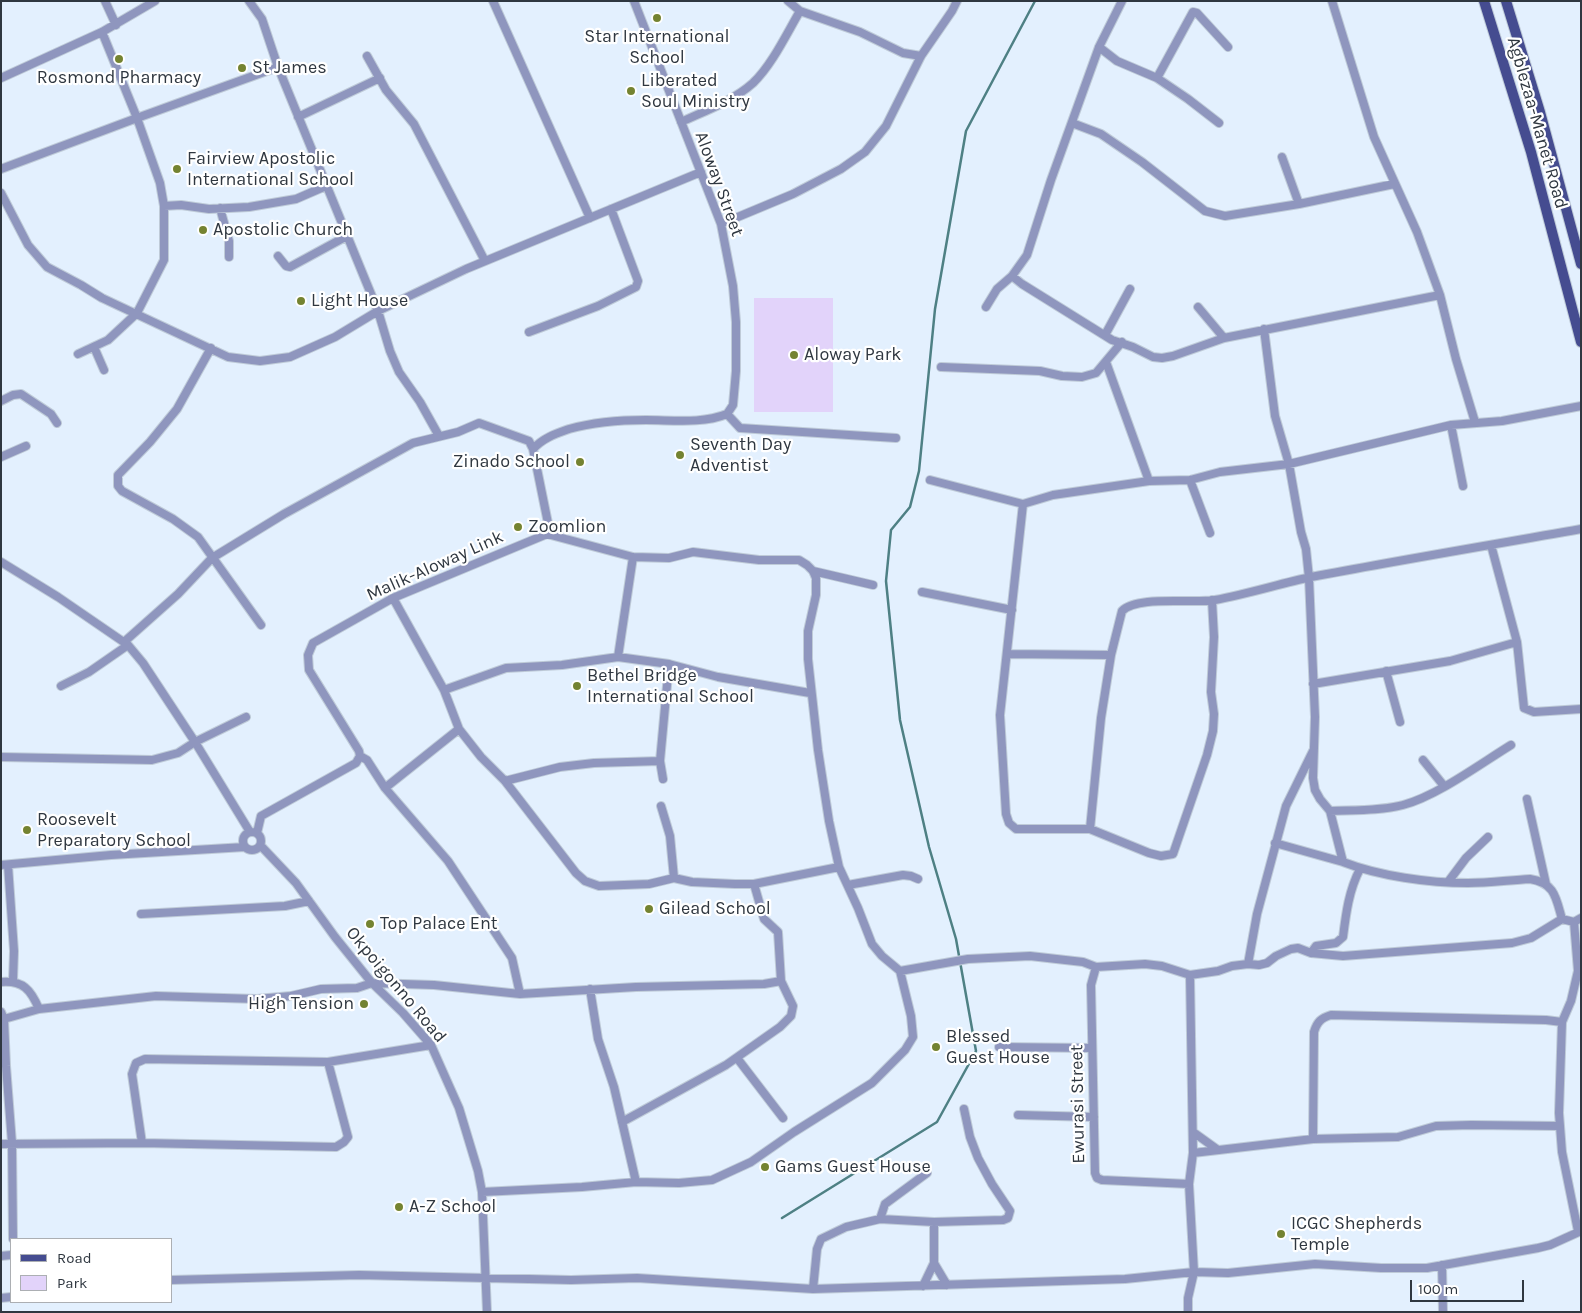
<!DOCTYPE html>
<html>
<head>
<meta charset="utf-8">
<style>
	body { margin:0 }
	#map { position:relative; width:1582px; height:1313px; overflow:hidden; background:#e3f0fe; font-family:Karla,sans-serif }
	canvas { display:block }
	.frame { position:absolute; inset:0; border:2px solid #2f3740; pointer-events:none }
	.legend { position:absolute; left:10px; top:1238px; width:162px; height:65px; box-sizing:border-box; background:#fff; border:1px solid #acafb3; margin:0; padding:6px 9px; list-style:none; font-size:15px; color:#2f3740 }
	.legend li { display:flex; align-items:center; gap:10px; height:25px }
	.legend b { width:25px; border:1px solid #acafb3 }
	.scale { position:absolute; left:1410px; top:1280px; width:114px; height:22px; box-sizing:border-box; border:2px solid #2f3740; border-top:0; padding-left:6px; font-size:15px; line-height:18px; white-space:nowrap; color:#2f3740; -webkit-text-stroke:4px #fff; paint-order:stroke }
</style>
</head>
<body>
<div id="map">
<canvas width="1582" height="1313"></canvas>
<div class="frame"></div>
<ul class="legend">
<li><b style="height:6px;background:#454c90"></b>Road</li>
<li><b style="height:14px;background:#e2d3fa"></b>Park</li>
</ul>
<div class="scale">100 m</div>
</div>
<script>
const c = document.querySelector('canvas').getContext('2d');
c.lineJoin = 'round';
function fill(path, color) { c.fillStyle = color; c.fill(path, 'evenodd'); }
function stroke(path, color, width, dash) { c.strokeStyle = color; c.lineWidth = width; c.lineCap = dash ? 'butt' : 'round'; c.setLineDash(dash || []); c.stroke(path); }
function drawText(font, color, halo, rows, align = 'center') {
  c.font = font + ' Karla,sans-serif'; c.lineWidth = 4.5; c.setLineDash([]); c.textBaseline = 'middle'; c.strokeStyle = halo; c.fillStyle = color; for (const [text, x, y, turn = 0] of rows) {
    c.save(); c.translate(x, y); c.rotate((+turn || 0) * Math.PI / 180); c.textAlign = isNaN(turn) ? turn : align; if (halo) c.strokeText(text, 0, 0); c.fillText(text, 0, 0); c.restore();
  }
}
const green = new Path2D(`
	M 754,298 L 833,298 L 833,412 L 754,412 Z`);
const stream = new Path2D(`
	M 782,1218 L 937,1122 L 976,1051 L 956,939 L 929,847 L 900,720 L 886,581 L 891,530 L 910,507 L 919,471 L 935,309 L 966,131 L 1035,1`);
const minor = new Path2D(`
	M 105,1 L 116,25
	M 249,1 L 262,19 L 278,67 L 378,311 L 390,351 L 399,372 L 420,402 L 439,436
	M 493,1 L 590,218
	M 634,1 L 721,224 L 733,286 L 736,322 L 736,371 L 733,405 L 727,414
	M 788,1 L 800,11 L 860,32 L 903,53 L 921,56
	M 1122,1 L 1099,47 L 1051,180 L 1027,255 L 1012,276 L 1022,284 L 1112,340 L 1133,347 L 1153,357 L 1162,358 L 1173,356 L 1224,338 L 1440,295
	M 1332,1 L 1374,137 L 1417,232 L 1440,295 L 1456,359 L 1475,422
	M 1099,47 L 1117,61 L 1157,78 L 1188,99 L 1219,123
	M 367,56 L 386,90 L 414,124 L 485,261
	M 1,78 L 102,32 L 155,1
	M 1157,78 L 1193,12 L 1197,13 L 1228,47
	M 298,117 L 380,78
	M 681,122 C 705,111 733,101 753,83 C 772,65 787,33 800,11
	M 1072,123 L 1101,134 L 1142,162 L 1205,211 L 1225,216 L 1299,204 L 1394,184
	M 1282,157 L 1299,204
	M 1,169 L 137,118 L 278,67
	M 1,193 L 28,245 L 47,267 L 81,285 L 102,298 L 228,357 L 260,361 L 290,357 L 335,337 L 378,311 L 466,269 L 701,172
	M 164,206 L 181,205 L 209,209 L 249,207 L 296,199 L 326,186
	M 220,208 L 229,241 L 229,257
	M 721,224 L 793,194 L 841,169 L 865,152 L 886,126 L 921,56 L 952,11 L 957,1
	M 278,256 L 286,266 L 290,267 L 347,236
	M 986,307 L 997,289 L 1012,276
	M 1198,307 L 1224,338
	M 1264,329 L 1275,416 L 1289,464 L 1301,532 L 1306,549 L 1309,578 L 1315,717 L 1313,778 L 1315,790 L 1320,799 L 1330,811 L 1343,862 C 1379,876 1429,883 1468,883 C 1489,883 1510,880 1530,879 C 1555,883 1556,898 1562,919
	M 529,332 L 598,306 L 636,287 L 638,281 L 611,209
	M 1105,335 L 1130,289
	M 94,347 L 104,370
	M 211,348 L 177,409 L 150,442 L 118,475 L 118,486 L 122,491 L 173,519 L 198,537 L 261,625
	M 78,354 L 108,340 L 137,313 L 164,260 L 164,206 L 160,183 L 137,118 L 102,32
	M 1106,362 L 1149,481
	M 941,367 L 1040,371 L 1062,376 L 1082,377 L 1096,373 L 1122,342
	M 1,401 L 13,395 L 21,394 L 51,414 L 57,423
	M 727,414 L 740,428 L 896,438
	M 1451,425 L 1463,486
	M 1,457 L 26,446
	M 930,480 L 1023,504 L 1053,495 L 1149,481 L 1190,480 L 1220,472 L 1289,464 L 1451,425 L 1502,421 L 1581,406
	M 1190,480 L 1210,533
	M 1023,504 L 1000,715 L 1006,814 L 1009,823 L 1016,829 L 1090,829 L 1149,853 L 1161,856 L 1173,854 L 1207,755 L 1213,731 L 1214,714 L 1211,692 L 1214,637 L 1212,600
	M 547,534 L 549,528 L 533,449 C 543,438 555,434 569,429 C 594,422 620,420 646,420 C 673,420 702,424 727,414
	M 1491,545 L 1517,642 L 1524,708 L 1534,712 L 1581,709
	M 1,562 L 58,597 L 128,645 L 143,663 L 195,742 L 250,832
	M 813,571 L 873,585
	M 922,592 L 1012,610
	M 393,598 L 444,690 L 459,729 L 481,757 L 505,781 L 576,873 L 585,881 L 599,886 L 649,884 L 674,878 L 692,882 L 735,884 L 754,884 L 839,867
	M 124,642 L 178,594 L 212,558 L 284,514 L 413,443 L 458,432 L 479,423 L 529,441 L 533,449
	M 1007,654 L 1111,655
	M 618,657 L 633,557
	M 1386,671 L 1400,722
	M 1313,684 L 1450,661 L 1517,642
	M 61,686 L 89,672 L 128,645
	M 444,690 L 506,668 L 562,665 L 618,657 L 669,664 L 718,677 L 810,693
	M 360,756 L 367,760 L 385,788 L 448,861 L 512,958 L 520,994
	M 1,757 L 152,760 L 178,753 L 195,742 L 246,717
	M 1423,760 L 1444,786
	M 663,779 L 660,761 L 669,664
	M 505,781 L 560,767 L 594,763 L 660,761
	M 385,788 L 459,729
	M 1527,799 L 1546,884
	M 661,806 L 670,836 L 674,878
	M 1330,811 C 1354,810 1380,811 1403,805 C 1437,796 1480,764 1511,745
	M 1090,829 L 1101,718 L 1111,655 L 1122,611 C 1137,595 1193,604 1215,600 C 1247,594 1279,584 1311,577 C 1401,560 1491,545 1581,529
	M243 841a9 9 0 1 1 18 0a9 9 0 1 1-18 0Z
	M 257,833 L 261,816 L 356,763 L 360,756 L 359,751 L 309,670 L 308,655 L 313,643 L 393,598 L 547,534
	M 1275,843 L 1343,862
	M 261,846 L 296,883 L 335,937 L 372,983 L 403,1013 L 431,1045 L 459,1108 L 478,1171 L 482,1192 L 487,1312
	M 1,865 L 111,855 L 245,847
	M 8,865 L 14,951 L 13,981
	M 1448,882 L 1466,858 L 1488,837
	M 848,885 L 903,875 L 911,876 L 918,879
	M 141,914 L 285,906 L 309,901
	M 1311,953 L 1316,946 L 1336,943 L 1343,937 C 1346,913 1349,890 1360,869
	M 1248,964 L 1257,914 L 1286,806 L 1313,751
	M 1096,967 L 1091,985 L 1095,1173 L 1097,1178 L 1102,1180 L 1189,1184
	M 900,971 L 968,959 L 1030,956 L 1083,962 L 1096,967 L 1145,964 L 1162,966 L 1190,975 L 1218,971 L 1232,966 L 1248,964 L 1259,965 L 1267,963 L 1276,956 L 1291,949 L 1298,948 L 1311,953 L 1343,956 L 1512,943 L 1531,938 L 1562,919 L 1574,922
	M 1,982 C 23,980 31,990 39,1009
	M 590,989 L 598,1039 L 614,1087 L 636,1182
	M 1,1012 L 4,1019 L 6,1066 L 12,1143 L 13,1239
	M 4,1019 L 39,1009 L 156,996 L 257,999 L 291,996 L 321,989 L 357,988 L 372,983 L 434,985 L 520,994 L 636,987 L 764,984 L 781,981
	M 999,1047 L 1092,1048
	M 737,1058 L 783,1118
	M 328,1062 L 431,1045
	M 1018,1115 L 1094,1117
	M 622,1122 L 726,1065 L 780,1027 L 791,1016 L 793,1006 L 781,981 L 778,932 L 764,919 L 754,884
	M 1193,1132 L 1218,1150
	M 1313,1139 L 1314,1032 C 1317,1022 1321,1018 1331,1015 L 1546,1020 L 1562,1022
	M 1,1144 L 142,1143 L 336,1147 L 344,1142 L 348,1137 L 328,1062 L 145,1059 L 136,1063 L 132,1074 L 142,1143
	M 1193,1153 L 1313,1139 L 1398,1137 L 1436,1126 L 1471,1125 L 1560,1126
	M 482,1192 L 582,1187 L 636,1182 L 679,1183 L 712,1180 L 751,1162 L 794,1132 L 872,1083 L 905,1050 L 913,1037 L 911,1016 L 900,971 L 882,956 L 872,944 L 858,908 L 839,867 L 829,821 L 818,750 L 808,659 L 808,631 L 816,595 L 816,578 L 813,571 L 807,565 L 799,560 L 759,560 L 693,552 L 669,558 L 633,557 L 547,534
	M 880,1219 L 885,1204 L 927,1173
	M 1578,1231 L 1562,1152 L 1559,1113 L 1562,1022 L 1571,1001 L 1578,971 L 1574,922 L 1581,918
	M 1,1256 L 11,1255
	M 934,1263 L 947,1285
	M 1442,1265 L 1443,1312
	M 171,1280 L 359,1275 L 571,1280 L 637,1278 L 813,1289 L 1125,1279 L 1194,1272 L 1228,1273 L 1315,1264 L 1381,1268 L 1427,1268 L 1538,1248 L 1550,1245 L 1581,1231
	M 923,1286 L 934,1263 L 934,1222
	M 813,1289 L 817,1249 L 821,1239 L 846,1227 L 880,1219 L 934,1222 L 1003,1220 L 1008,1218 L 1010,1211 L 992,1184 L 978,1158 L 970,1137 L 964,1109
	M 1,1298 L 11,1297
	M 1188,1312 L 1188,1298 L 1194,1272 L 1189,1184 L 1193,1153 L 1190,975`);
const major = new Path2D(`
	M 1484,1 L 1531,152 L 1581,342
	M 1506,1 L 1540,112 L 1581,264`);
const markers = [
	[657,18,5,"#748331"],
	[119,59,5,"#748331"],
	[242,68,5,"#748331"],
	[631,91,5,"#748331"],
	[177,169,5,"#748331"],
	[203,230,5,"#748331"],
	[301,301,5,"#748331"],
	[794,355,5,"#748331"],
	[680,455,5,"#748331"],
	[580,462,5,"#748331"],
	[518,527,5,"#748331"],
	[577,686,5,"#748331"],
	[27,830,5,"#748331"],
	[649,909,5,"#748331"],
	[370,924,5,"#748331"],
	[364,1004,5,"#748331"],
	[936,1047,5,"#748331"],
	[765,1167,5,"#748331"],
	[399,1207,5,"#748331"],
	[1281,1234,5,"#748331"]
];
const poiNames = [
	["Star International",657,37,"center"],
	["School",657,58,"center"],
	["St James",252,68],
	["Rosmond Pharmacy",119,78,"center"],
	["Liberated",641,81],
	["Soul Ministry",641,102],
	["Fairview Apostolic",187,159],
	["International School",187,180],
	["Apostolic Church",213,230],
	["Light House",311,301],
	["Aloway Park",804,355],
	["Seventh Day",690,445],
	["Adventist",690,466],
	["Zinado School",570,462,"right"],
	["Zoomlion",528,527],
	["Bethel Bridge",587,676],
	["International School",587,697],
	["Roosevelt",37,820],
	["Preparatory School",37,841],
	["Gilead School",659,909],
	["Top Palace Ent",380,924],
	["High Tension",354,1004,"right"],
	["Blessed",946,1037],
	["Guest House",946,1058],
	["Gams Guest House",775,1167],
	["A-Z School",409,1207],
	["ICGC Shepherds",1291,1224],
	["Temple",1291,1245]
];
const streetNames = [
	["Agblezaa-Manet Road",1537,123,74],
	["Aloway Street",719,184,70],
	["Malik-Aloway Link",435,566,-24],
	["Okpoigonno Road",396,985,50],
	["Ewurasi Street",1078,1104,-91]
];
fill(green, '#e2d3fa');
stroke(stream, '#4e8084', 2.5);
stroke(minor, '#bfcbd8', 10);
stroke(major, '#bfcbd8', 12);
stroke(minor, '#8f96be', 8);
stroke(major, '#454c90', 10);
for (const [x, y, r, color] of markers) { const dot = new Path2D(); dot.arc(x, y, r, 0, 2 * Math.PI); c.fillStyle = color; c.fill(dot); stroke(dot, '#fff', 2); }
drawText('18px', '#2f3740', '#fff', poiNames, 'left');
drawText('18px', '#2f3740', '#fff', streetNames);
</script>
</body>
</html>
